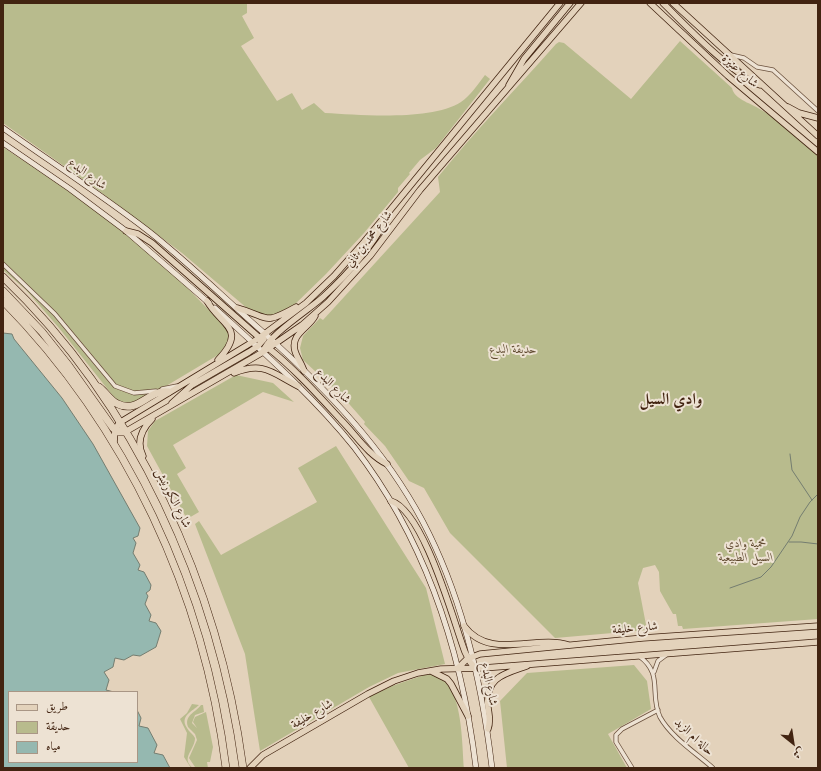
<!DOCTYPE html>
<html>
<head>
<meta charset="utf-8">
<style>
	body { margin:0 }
	#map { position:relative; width:821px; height:771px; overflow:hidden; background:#e3d2bb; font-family:"Libre Caslon Text",Amiri,serif }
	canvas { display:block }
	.frame { position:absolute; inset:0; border:4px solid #422411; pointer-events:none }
	.legend { position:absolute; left:8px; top:691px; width:130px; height:72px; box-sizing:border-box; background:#ede2d3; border:1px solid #a99685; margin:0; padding:5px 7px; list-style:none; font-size:12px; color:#422411 }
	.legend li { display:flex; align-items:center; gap:8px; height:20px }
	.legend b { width:20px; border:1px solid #a99685 }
	.north { position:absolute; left:773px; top:723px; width:40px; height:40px; -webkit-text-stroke:3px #ede2d3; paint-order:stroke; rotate:150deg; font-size:11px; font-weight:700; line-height:16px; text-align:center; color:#422411 }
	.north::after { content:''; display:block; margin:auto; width:14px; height:18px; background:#422411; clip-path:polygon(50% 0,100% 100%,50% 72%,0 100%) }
</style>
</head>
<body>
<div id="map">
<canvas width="821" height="771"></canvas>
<div class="frame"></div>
<ul class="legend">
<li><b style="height:5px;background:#e3d2bb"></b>طريق</li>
<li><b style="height:11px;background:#b8bb8d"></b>حديقة</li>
<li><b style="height:11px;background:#95b8b0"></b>مياه</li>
</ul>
<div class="north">ش</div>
</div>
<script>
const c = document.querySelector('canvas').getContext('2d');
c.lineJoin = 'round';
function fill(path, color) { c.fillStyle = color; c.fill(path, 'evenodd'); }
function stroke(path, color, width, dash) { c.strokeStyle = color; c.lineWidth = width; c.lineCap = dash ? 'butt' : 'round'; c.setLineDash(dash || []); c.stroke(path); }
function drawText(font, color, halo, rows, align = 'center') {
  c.font = font + ' "Libre Caslon Text",Amiri,serif'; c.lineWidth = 4; c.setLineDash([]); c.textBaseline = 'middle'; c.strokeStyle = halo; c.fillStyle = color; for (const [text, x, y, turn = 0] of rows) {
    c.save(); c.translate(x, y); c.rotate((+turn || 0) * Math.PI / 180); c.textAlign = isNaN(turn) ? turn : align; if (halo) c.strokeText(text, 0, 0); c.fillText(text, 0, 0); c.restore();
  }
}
const green = new Path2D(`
	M 3,3 L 247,3 L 247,13 L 242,16 L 254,38 L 241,46 L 277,101 L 292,93 L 302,110 L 314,103 L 325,113 C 361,115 431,121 461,102 C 470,96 478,84 485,75 L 490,79 L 436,148 L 420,160 L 409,173 L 410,174 L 398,188 L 398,192 L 364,233 L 326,274 L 290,309 L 271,317 L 248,309 L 182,253 L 91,185 L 3,123 Z
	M 680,41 L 732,88 C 734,99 750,103 758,108 C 780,120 799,139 818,156 L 818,619 L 683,629 L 682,626 L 678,626 L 676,614 L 673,614 L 660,591 L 659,572 L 655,565 L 643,568 L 638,583 L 647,630 L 555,638 L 450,533 L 424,488 L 409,481 L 385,446 L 364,424 L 365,422 L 343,397 L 303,360 L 300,348 L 303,336 L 320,318 L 323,320 L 440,192 L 438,177 C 475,131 517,88 556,44 L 559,42 L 564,43 L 631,99 Z
	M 3,147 C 72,193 145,241 201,302 C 212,314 224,321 230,336 L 223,352 L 146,398 L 128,404 L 117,401 L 59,328 L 26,290 L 3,270 Z
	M 236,375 L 273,383 L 294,402 L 263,392 L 173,445 L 186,468 L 177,474 L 199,512 L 187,519 L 147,446 L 148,431 L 155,421 Z
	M 336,446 L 426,588 L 445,664 L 398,673 L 369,687 L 260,751 L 245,654 L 195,524 L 199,521 L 221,555 L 317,502 L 298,468 Z
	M 634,665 L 647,681 L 651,709 L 608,734 L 627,768 L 507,768 L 500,701 L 527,673 Z
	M 427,674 C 431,675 436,675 439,677 C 463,688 462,745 464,768 L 409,768 L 369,697 L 392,686 Z
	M 192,704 L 199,705 C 193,711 179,716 187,728 C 189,732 193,734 195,738 C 195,750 180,758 193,768 L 191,768 L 184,757 L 187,733 L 180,719 L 187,713 Z
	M 201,705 L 203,705 L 204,712 L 195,715 L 192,723 L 197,728 L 193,722 L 195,717 L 206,712 L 213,747 L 210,762 L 207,762 L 208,768 L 195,767 L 189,758 L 197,740 L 195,734 L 188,727 C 184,715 195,713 201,705 Z`);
const water = new Path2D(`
	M 3,333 L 12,334 L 14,339 L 62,398 L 93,444 L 140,528 L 138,536 L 133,538 L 136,543 L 133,553 L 140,565 L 138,570 L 144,572 L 151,585 L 150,590 L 146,593 L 148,596 L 145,604 L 151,615 L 149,621 L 156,623 L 161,631 L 156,647 L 140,656 L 133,655 L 124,660 L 115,658 L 113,667 L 104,672 L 109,680 L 106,690 L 114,692 L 9,692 L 9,762 L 137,762 L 137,710 L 141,718 L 139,726 L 148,728 L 157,745 L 154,753 L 163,755 L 170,768 L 3,768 Z`);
const stream = new Path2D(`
	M 790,454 L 792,470 L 812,500
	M 789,542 L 801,542 L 818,544
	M 730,588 L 761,577 L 771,567 L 792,536 L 800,517 L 810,502 L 818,494`);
const street = new Path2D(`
	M 731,55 L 744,58 L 757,67 L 773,70 L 818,111
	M 3,264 L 55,314 L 115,386 L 134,393 L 156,391
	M 162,389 L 177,386
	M 639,656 C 664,674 649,694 660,717 C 671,737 696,753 713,768
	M 654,672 L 658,661 L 666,655
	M 632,768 L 616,742 L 616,735 L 622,729 L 658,710`);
const secondary = new Path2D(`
	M 3,128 C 51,162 100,194 147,230 C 188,262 225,299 264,333 C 326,389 384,448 423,522 C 463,598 482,683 492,768
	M 3,143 L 70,189 L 126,231 L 209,303
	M 215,308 C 263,352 313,396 354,447 C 426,540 462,652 476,768`);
const primary = new Path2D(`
	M 650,3 L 728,76 L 818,152
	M 663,3 C 684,24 734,76 760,85
	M 673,3 L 818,136
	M 509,85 L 524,59 L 570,3
	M 788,107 L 799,113 L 818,118
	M 126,231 L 138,234 L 152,243 L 262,340
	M 207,301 C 221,326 248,328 218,360
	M 237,308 C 270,317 262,326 296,307
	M 267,347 C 294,368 318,395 341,420 C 356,435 368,455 387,464
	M 263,352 C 266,337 310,309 323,297 C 347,275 370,249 386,220
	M 304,371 C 302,364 297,358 295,351 C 290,334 309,328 315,316
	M 234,373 C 264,361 272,373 298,386
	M 172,403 L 192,385 L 249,352 L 258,346 L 264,339
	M 125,432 L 263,352 L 302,325 L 328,302 L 370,256 L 420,190 L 581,3
	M 114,443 L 115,430 L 119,423 L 259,338 L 306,303 L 334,276 L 364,242 L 560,3
	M 143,456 C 136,442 141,430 152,419
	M 391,501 C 424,511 453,620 465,652 L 470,662 L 475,668
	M 464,626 C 490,661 535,634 569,645
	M 458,668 L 467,659 L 480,654 L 643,638 L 818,626
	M 431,671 L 447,679 L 451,684 L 468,716
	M 488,729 C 491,721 489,715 488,707 C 485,677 504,674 527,666
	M 250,768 L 263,755 L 368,694 L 394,681 L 418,673 L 441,669 L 483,668 L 818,642`);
const highway = new Path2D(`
	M 3,277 C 136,404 219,587 243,768
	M 3,291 L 42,332 L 69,366 L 113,428 L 119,432 L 125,432
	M 3,301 C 127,427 204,593 226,768
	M 99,387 C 106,392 110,401 118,404 C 138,414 149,389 168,392`);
const streetNames = [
	["شارع عنيزة",740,71,41],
	["شارع البدع",87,174,36],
	["شارع محمد بن ثاني",369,239,-52],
	["شارع البدع",333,386,45],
	["شارع الكورنيش",173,498,63],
	["شارع خليفة",635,628,-5],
	["شارع البدع",489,684,78],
	["شارع خليفة",312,714,-30],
	["حالة ام الزبد",694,737,43]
];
const parkNames = [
	["حديقة البدع",513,350],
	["محمية وادي",746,544],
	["السيل الطبيعية",746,558]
];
const districtNames = [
	["وادي السيل",671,399]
];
fill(green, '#b8bb8d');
fill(water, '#95b8b0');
stroke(water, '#747d70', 1);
stroke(stream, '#747d70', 1);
stroke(street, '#6a503c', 5);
stroke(secondary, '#422411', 6);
stroke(primary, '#422411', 7);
stroke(highway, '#422411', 8);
stroke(street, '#ede2d3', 3.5);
stroke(secondary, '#ede2d3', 5);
stroke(primary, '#e3d2bb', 5.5);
stroke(highway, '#e3d2bb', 7);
drawText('12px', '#422411', '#ede2d3', streetNames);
drawText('italic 12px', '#604a30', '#ede2d3', parkNames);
drawText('bold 16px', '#422411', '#ede2d3', districtNames);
</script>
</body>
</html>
